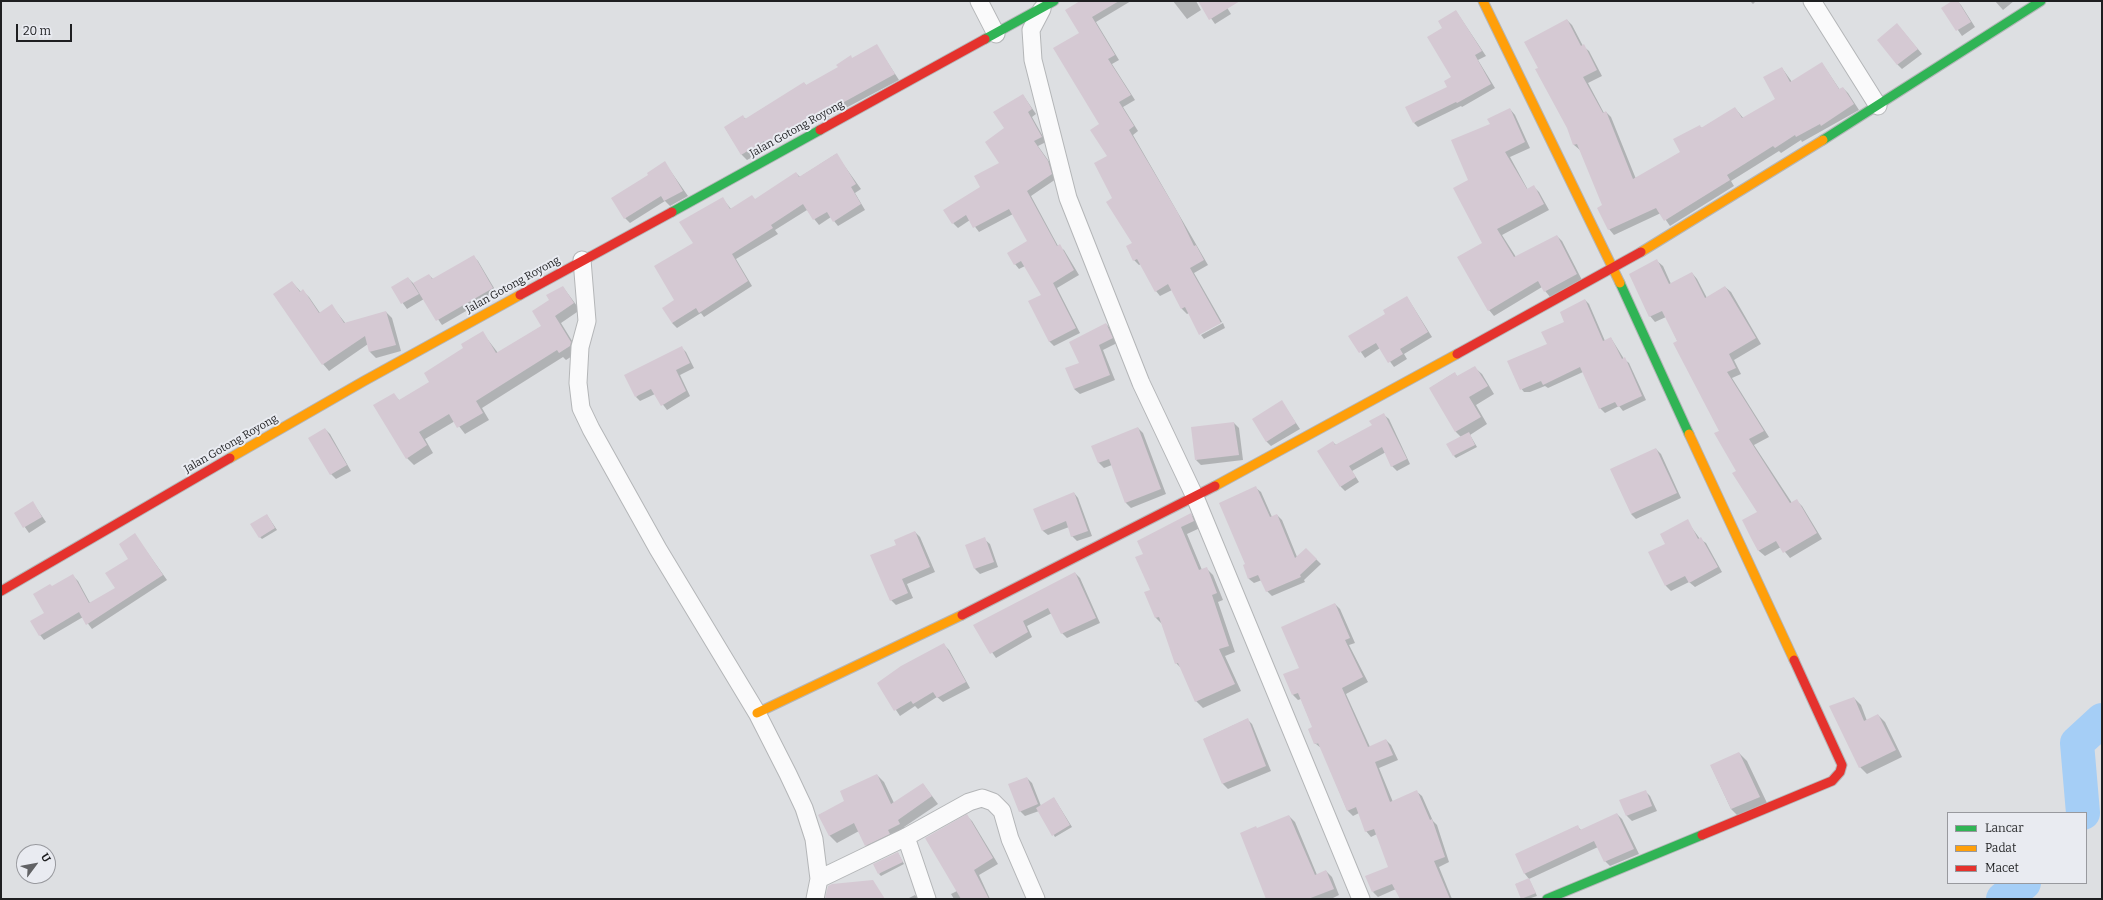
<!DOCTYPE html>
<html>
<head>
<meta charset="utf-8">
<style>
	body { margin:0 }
	#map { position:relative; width:2103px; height:900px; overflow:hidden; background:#dddfe2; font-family:Bitter,serif }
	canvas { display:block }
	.frame { position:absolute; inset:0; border:2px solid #1e1f21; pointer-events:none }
	.legend { position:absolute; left:1947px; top:812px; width:140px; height:72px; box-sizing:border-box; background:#e9ebf1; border:1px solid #98999e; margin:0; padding:5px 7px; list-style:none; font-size:12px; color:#1e1f21 }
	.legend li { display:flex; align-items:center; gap:8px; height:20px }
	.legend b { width:20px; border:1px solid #98999e }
	.north { position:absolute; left:16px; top:844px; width:40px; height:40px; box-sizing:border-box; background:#e9ebf1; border:1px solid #98999e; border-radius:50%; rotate:58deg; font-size:11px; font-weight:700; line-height:16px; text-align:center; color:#1e1f21 }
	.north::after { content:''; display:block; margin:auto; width:14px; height:18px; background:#616265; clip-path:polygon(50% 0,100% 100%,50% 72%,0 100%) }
	.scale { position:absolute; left:16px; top:24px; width:56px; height:18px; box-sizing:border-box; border:2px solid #1e1f21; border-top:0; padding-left:5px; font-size:12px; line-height:14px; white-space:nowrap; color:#1e1f21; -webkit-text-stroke:3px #e9ebf1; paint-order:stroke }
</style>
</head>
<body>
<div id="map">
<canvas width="2103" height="900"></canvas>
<div class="frame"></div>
<ul class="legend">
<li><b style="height:5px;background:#30b455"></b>Lancar</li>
<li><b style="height:5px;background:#ff9f0a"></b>Padat</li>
<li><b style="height:5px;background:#e5322d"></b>Macet</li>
</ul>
<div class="north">U</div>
<div class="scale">20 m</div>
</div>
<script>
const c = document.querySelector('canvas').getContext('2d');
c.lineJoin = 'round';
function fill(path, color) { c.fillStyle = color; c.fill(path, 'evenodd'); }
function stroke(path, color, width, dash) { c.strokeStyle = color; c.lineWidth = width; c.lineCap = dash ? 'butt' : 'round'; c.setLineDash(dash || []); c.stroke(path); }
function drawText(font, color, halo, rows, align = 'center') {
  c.font = font + ' Bitter,serif'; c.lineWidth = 4; c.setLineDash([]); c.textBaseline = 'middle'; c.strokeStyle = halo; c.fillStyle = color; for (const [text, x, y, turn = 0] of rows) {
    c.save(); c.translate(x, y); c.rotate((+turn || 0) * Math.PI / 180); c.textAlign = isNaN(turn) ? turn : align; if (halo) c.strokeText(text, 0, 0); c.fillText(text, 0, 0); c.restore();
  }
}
const shadow = new Path2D(`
	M 1082,1 L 1131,1 L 1096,22 L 1119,60 L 1112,64 L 1135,100 L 1123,107 L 1138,131 L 1133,135 L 1208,265 L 1194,273 L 1222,322 L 1200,333 L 1189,313 L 1187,314 L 1182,309 L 1172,290 L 1160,296 L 1156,291 L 1141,264 L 1139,265 L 1134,260 L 1133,244 L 1114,199 L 1109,157 L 1080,33 Z
	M 1173,1 L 1196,1 L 1201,10 L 1187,19 Z
	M 1199,1 L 1234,1 L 1226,6 L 1231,14 L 1215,24 Z
	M 1750,1 L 1756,1 L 1753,4 Z
	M 1954,1 L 1957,1 L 1961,5 L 1975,27 L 1962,36 L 1943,8 Z
	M 1995,1 L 2014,1 L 2003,10 Z
	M 1456,11 L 1486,56 L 1478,60 L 1495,88 L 1462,107 L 1461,106 L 1418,127 L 1414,123 L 1449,87 L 1452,77 L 1444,28 Z
	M 1567,20 L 1572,25 L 1583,46 L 1589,51 L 1602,76 L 1588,83 L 1604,113 L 1606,112 L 1611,117 L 1636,179 L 1681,152 L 1699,126 L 1702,128 L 1735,108 L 1744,119 L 1776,99 L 1782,68 L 1792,82 L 1822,63 L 1840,90 L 1843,88 L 1848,93 L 1859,110 L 1802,142 L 1801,140 L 1781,153 L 1779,151 L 1731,181 L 1734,186 L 1670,226 L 1661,213 L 1614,235 L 1609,229 L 1604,206 L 1580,150 L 1574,145 L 1568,128 L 1539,68 Z
	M 1902,30 L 1922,54 L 1902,69 L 1897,64 Z
	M 877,46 L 899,80 L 747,160 L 742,155 L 725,128 L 743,117 L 746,119 L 804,83 L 807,86 Z
	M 1023,95 L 1036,114 L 1032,117 L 1046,142 L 1038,146 L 1053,167 L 1056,179 L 1031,196 L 1058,246 L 1064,250 L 1079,275 L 1057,288 L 1080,333 L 1054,346 L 1049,341 L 1043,295 L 1025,266 L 1019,269 L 1015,264 L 1028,241 L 1013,214 L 979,232 L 970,220 L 958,228 L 953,223 L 1000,163 L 1005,128 Z
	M 1510,109 L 1515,115 L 1530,148 L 1510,157 L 1528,190 L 1534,187 L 1539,192 L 1549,210 L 1502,235 L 1516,257 L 1557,236 L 1562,241 L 1582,280 L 1550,297 L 1542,287 L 1494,316 L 1489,310 L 1483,243 L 1469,180 L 1491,125 Z
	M 836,154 L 861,189 L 855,193 L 865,210 L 838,226 L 831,217 L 819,225 L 807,210 L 775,230 L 778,234 L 736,259 L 752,286 L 704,317 L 701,313 L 677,328 L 672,323 L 676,301 L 694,243 L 723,199 L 731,209 L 756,200 L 796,173 L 800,177 Z
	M 665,163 L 688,196 L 670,206 L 665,201 L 630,223 L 625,218 L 650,175 Z
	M 473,256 L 478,261 L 497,293 L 442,325 L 424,299 L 407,309 L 392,288 L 408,278 L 414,284 L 429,275 L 434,280 Z
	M 1657,261 L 1663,266 L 1671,284 L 1692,273 L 1697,279 L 1707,298 L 1725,287 L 1731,292 L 1761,344 L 1734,360 L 1741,374 L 1732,378 L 1769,437 L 1754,445 L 1792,503 L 1796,500 L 1802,506 L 1822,539 L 1790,558 L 1781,547 L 1765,556 L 1759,551 L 1744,520 L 1759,512 L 1666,317 L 1655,322 L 1650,316 Z
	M 292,282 L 301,292 L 303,291 L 309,297 L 320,313 L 332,306 L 346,324 L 386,312 L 392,318 L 401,351 L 376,358 L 370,352 L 368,344 L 329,371 L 323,364 Z
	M 563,287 L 580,310 L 561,323 L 577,349 L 577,353 L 566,360 L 563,357 L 482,408 L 489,420 L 465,434 L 455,421 L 425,439 L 433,453 L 414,465 L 407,458 L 393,394 L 400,401 L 431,382 L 482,332 L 498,353 L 542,326 L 551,300 Z
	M 1407,297 L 1432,337 L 1404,354 L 1407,359 L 1394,367 L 1380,348 L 1365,358 L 1350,336 L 1387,314 Z
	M 1585,300 L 1589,304 L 1605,341 L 1611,338 L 1624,359 L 1629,363 L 1646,400 L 1623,411 L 1619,406 L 1605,413 L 1600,408 L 1583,372 L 1548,388 L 1545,386 L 1530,392 L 1524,392 L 1520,387 L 1548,345 Z
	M 1223,323 L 1225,328 L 1204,339 L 1201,335 Z
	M 1106,324 L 1111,329 L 1117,343 L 1103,350 L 1115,380 L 1080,394 L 1074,389 L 1081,364 Z
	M 681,347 L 686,352 L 694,368 L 680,375 L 690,396 L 667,410 L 655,394 L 640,401 L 636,397 Z
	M 1474,367 L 1482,374 L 1494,394 L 1476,405 L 1487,424 L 1470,435 L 1477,447 L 1456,458 L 1454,456 L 1461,437 L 1456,432 L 1430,388 L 1454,373 L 1458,377 Z
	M 1282,402 L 1300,429 L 1271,446 L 1266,441 Z
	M 1384,415 L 1389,419 L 1410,464 L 1397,471 L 1392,466 L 1386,452 L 1352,471 L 1359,482 L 1345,491 L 1341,487 L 1333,442 L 1336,445 L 1373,426 Z
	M 1234,423 L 1239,428 L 1243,460 L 1201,465 L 1196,460 Z
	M 1138,428 L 1143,433 L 1166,494 L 1131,508 L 1126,503 L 1112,465 L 1104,468 L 1099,463 L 1092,447 Z
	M 325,429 L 330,434 L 351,471 L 336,479 L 331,474 Z
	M 1656,449 L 1661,454 L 1681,498 L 1636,519 L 1631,514 Z
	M 1256,488 L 1261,492 L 1272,517 L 1277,515 L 1282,520 L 1297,557 L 1306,549 L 1321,564 L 1304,580 L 1305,582 L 1272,596 L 1267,591 L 1262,580 L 1254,583 L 1249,579 L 1244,566 L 1246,565 Z
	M 1074,493 L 1078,498 L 1092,536 L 1077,541 L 1072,536 L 1069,527 L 1048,535 L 1043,531 L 1034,510 Z
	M 33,503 L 46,522 L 29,533 L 15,513 Z
	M 1191,514 L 1197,521 L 1200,528 L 1187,534 L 1202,570 L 1206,568 L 1213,575 L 1223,600 L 1218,602 L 1235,652 L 1225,656 L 1241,691 L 1203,708 L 1196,701 L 1182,669 L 1176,663 L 1162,624 L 1156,618 L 1146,593 L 1151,590 L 1144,554 Z
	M 267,515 L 277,530 L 262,539 L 260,537 Z
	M 1687,521 L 1700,539 L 1706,543 L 1722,572 L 1695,587 L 1689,582 L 1671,591 L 1666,586 L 1666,544 Z
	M 915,532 L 920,537 L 935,572 L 907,584 L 913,598 L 896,605 L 891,600 Z
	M 135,535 L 167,580 L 92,629 L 83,617 L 44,640 L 40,635 L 52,587 L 73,576 L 78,581 L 90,603 L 116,589 L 130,559 Z
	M 984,539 L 990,544 L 998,567 L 980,574 L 975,569 Z
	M 1075,573 L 1080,578 L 1100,623 L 1067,638 L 1062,633 L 1052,613 L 1027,626 L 1032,637 L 996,658 L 974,626 Z
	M 1335,604 L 1340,609 L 1355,643 L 1349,645 L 1368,682 L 1346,694 L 1370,747 L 1386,740 L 1391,745 L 1398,760 L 1379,768 L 1393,802 L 1416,791 L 1422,796 L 1433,821 L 1437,825 L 1449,862 L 1439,867 L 1452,899 L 1401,899 L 1396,889 L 1378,897 L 1373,892 L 1389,867 L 1377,834 L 1371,837 L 1366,831 L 1359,813 L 1353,816 L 1347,810 L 1321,748 L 1316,744 L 1323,741 L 1315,744 L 1313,728 L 1301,699 L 1298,700 L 1293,695 L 1300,668 Z
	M 944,645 L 949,650 L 970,688 L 943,702 L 937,697 L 918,709 L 915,706 L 900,716 L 878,683 Z
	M 1854,698 L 1861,705 L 1867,721 L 1878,715 L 1885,722 L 1902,757 L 1867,774 L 1860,767 Z
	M 1247,719 L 1252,724 L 1271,771 L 1228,789 L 1223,784 L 1204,739 Z
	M 1739,753 L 1747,761 L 1768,805 L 1739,817 L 1731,809 L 1711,766 Z
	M 877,775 L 884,782 L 894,803 L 923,784 L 938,804 L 904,827 L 907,831 L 873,852 L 866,845 L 859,831 L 837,843 L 830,836 L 819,815 L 846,801 Z
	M 1027,778 L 1032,783 L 1041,806 L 1054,798 L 1072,827 L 1055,837 L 1039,811 L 1025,816 L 1020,811 Z
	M 1645,791 L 1650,796 L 1657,811 L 1632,821 L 1627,816 L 1621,801 Z
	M 1617,814 L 1622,819 L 1639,854 L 1610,866 L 1605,861 L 1598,847 L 1529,879 L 1537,896 L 1528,899 L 1522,898 L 1516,884 L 1529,879 L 1525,874 L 1516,855 L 1577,826 L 1582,831 Z
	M 967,816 L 972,821 L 998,864 L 979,875 L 990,899 L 954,899 L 951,894 L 957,891 Z
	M 1289,816 L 1295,822 L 1317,875 L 1326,871 L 1332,877 L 1339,895 L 1331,899 L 1267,899 L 1258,829 Z
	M 898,853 L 904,864 L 881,876 L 879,874 Z
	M 915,895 L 918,899 L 907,899 Z`);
const river = new Path2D(`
	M 2083,813 L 2077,743 L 2102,720
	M 2003,899 L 2024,883`);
const building = new Path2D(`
	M 1080,1 L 1119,1 L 1092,17 L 1115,55 L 1108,59 L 1131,95 L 1119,102 L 1134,126 L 1129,130 L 1178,213 L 1194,246 L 1196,245 L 1204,260 L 1190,268 L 1221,323 L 1199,335 L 1185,307 L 1181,309 L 1168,284 L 1155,292 L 1137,259 L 1133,261 L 1126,246 L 1132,243 L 1106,202 L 1112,198 L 1094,163 L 1107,156 L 1090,130 L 1099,124 L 1053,48 L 1079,33 L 1065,10 Z
	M 1198,1 L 1240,1 L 1209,20 Z
	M 1952,1 L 1958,1 L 1971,22 L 1956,31 L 1941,8 Z
	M 1456,10 L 1482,51 L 1475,55 L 1491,84 L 1457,103 L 1456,102 L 1413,123 L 1405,107 L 1447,87 L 1444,81 L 1451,77 L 1427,37 L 1442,28 L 1438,21 Z
	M 1567,19 L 1581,46 L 1584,44 L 1597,70 L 1583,77 L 1603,113 L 1606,111 L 1633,179 L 1680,152 L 1673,139 L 1700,125 L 1701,128 L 1735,107 L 1742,118 L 1775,99 L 1763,77 L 1782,67 L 1790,82 L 1822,62 L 1839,89 L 1843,87 L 1854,104 L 1821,126 L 1820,124 L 1796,137 L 1795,135 L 1775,148 L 1773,146 L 1727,175 L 1730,180 L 1664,221 L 1656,208 L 1608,230 L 1597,208 L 1602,205 L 1577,144 L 1573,145 L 1567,128 L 1535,69 L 1538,68 L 1524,42 Z
	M 1897,23 L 1918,49 L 1897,65 L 1877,40 Z
	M 877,44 L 895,74 L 766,145 L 764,141 L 741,155 L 724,127 L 743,115 L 745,119 L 804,82 L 806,85 L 838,67 L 836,65 L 851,55 L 852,58 Z
	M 1023,94 L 1032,109 L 1028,112 L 1042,137 L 1034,141 L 1048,161 L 1052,174 L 1027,191 L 1057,246 L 1060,244 L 1074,270 L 1053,283 L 1076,328 L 1049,342 L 1028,301 L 1041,295 L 1021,261 L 1014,265 L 1007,253 L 1027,241 L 1009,209 L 973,228 L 966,215 L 952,224 L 943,210 L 980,187 L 974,176 L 999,163 L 985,142 L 1004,128 L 993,112 Z
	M 1510,108 L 1525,142 L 1505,152 L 1527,189 L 1534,185 L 1544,204 L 1497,229 L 1514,257 L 1557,235 L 1577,274 L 1544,292 L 1538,281 L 1488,311 L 1457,257 L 1482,243 L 1453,188 L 1468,180 L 1451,140 L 1490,124 L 1487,119 Z
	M 837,153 L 856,184 L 851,187 L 861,204 L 833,222 L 827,212 L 813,220 L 803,204 L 771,225 L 773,228 L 732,254 L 748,281 L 699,313 L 696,308 L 672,323 L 662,308 L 674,300 L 654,266 L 693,243 L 679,222 L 723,197 L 730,209 L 752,195 L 755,199 L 796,172 L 799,177 Z
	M 665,161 L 683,191 L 664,201 L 661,196 L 624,219 L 611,198 L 648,175 L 647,173 Z
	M 474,255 L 493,288 L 436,321 L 413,283 L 429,274 L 432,279 Z
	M 1657,259 L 1669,284 L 1692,272 L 1705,298 L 1725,286 L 1756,338 L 1729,354 L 1736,368 L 1727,372 L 1764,431 L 1749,439 L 1790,503 L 1797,499 L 1817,533 L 1783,553 L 1776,541 L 1758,551 L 1751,538 L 1742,520 L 1757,512 L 1732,473 L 1736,471 L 1714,433 L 1719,431 L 1673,343 L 1677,341 L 1662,311 L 1649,317 L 1629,274 Z
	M 408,277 L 419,294 L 401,304 L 391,287 Z
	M 292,281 L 300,292 L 303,289 L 319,313 L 332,304 L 344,323 L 386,311 L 396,345 L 369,352 L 365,336 L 322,365 L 273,294 Z
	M 563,286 L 574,303 L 555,316 L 571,342 L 570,346 L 559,353 L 557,350 L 476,401 L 483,413 L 457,428 L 449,414 L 419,432 L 427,445 L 406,459 L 373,405 L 394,393 L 399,400 L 429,382 L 424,373 L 463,348 L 461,344 L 483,331 L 496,353 L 541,326 L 532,311 L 549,300 L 546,295 Z
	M 1407,296 L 1428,332 L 1400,349 L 1403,354 L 1388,363 L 1376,343 L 1359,353 L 1348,336 L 1385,314 L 1383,310 Z
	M 1585,299 L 1603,341 L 1611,337 L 1622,359 L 1625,357 L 1642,396 L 1618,407 L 1615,402 L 1599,409 L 1580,367 L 1543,385 L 1541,381 L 1520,390 L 1507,361 L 1547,344 L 1541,332 L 1564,322 L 1560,312 Z
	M 1106,323 L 1113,338 L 1099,345 L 1110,375 L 1074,389 L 1065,368 L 1079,363 L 1069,342 Z
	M 682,346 L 690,363 L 676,370 L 686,391 L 661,406 L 651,389 L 635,397 L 624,375 Z
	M 1475,366 L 1488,386 L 1469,397 L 1481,417 L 1455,432 L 1429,388 L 1455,372 L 1457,376 Z
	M 1282,400 L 1296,423 L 1266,442 L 1252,419 Z
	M 1384,413 L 1407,459 L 1391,467 L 1382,447 L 1349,466 L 1356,477 L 1340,487 L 1317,451 L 1333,441 L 1335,445 L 1372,425 L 1369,421 Z
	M 1234,422 L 1239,455 L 1195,460 L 1191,427 Z
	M 1138,427 L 1161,489 L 1125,503 L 1109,459 L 1098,463 L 1091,446 Z
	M 325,428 L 347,465 L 330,475 L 308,438 Z
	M 1469,432 L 1475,445 L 1453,456 L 1446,444 Z
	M 1656,448 L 1677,493 L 1631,514 L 1610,469 Z
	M 1256,486 L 1270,517 L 1277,514 L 1295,558 L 1306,548 L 1317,559 L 1300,575 L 1301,577 L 1266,592 L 1258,575 L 1248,579 L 1243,565 L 1245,564 L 1219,503 Z
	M 1074,492 L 1088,531 L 1071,537 L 1066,521 L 1042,531 L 1033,509 Z
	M 33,501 L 42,517 L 23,528 L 14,513 Z
	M 1191,513 L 1194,521 L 1181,527 L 1199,570 L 1207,567 L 1217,593 L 1212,595 L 1229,646 L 1219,649 L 1235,684 L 1195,702 L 1178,663 L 1175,664 L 1159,617 L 1155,618 L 1144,592 L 1150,590 L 1135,557 L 1143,554 L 1137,541 Z
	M 267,514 L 275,528 L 259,538 L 250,524 Z
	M 1688,519 L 1698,539 L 1701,537 L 1718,567 L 1689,583 L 1685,576 L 1665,586 L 1648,552 L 1665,544 L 1660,534 Z
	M 915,531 L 930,567 L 902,579 L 908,593 L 890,601 L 870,555 L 896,545 L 894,540 Z
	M 135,533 L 163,575 L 86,625 L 79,612 L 39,636 L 30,621 L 44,613 L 33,594 L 50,584 L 52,586 L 73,574 L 89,603 L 115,588 L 105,573 L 128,559 L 119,544 Z
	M 985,537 L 994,562 L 974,569 L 965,545 Z
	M 1075,572 L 1096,618 L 1061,634 L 1048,608 L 1023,621 L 1028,632 L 990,654 L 973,625 Z
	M 1335,603 L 1350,638 L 1345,640 L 1363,677 L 1342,688 L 1368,747 L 1386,739 L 1393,755 L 1375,762 L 1390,802 L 1417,790 L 1430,820 L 1432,819 L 1445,857 L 1434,861 L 1450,899 L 1400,899 L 1392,884 L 1372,892 L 1365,876 L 1388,867 L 1374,829 L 1365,832 L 1356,807 L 1347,811 L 1318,743 L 1314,744 L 1308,729 L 1312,727 L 1298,693 L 1292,695 L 1283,674 L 1299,668 L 1281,627 Z
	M 944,643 L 966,682 L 937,698 L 933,692 L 913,704 L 911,701 L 894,711 L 877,683 L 901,666 Z
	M 1854,697 L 1864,721 L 1878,714 L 1896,750 L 1859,768 L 1829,706 Z
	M 1248,718 L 1266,766 L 1222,784 L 1203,739 Z
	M 1739,752 L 1760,797 L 1731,809 L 1710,765 Z
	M 877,774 L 891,804 L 923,783 L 932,796 L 898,820 L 900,824 L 888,830 L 890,834 L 865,846 L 854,823 L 829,836 L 818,815 L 844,801 L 840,791 Z
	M 1027,777 L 1038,804 L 1019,812 L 1008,784 Z
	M 1646,790 L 1652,806 L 1626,816 L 1619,800 Z
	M 1054,797 L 1070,825 L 1052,836 L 1036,808 Z
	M 1617,813 L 1634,849 L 1604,862 L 1594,841 L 1524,874 L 1515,854 L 1578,825 L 1580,830 Z
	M 967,814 L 993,858 L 974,870 L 989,899 L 961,899 L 925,838 Z
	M 1289,815 L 1315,875 L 1326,870 L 1334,889 L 1308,899 L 1266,899 L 1240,833 L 1256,826 L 1257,828 Z
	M 898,852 L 903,862 L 878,874 L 873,864 Z
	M 1529,878 L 1536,893 L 1521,899 L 1515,884 Z
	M 873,880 L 885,899 L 825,899 L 828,886 L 832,884 Z`);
const street = new Path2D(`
	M 979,1 L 996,34
	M 1812,1 L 1878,106
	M 1042,9 L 1031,30 L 1033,60 L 1068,198 L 1141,383 L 1195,497 L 1361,899
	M 582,260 L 587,321 L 580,347 L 578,383 L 581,408 L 591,429 L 658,549 L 757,713 L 788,774 L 804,808 L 814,839 L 819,879 L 815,899
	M 906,837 L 927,899
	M 819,879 L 906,837 L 969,802 L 982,798 L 993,802 L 1002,811 L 1010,839 L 1036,899`);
const fast = new Path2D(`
	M 985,39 L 1054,1
	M 1823,140 L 2041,1
	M 672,212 L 820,130
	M 1620,283 L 1689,434
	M 1547,899 L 1702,835`);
const slow = new Path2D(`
	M 1483,1 L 1620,283
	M 1641,252 L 1823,140
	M 1689,434 L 1794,660
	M 230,458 L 364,381 L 520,295
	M 1215,486 L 1457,354
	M 757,713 L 962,615`);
const jam = new Path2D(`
	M 820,130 L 985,39
	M 520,295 L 672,212
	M 1457,354 L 1641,252
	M 1,591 L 230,458
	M 962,615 L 1215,486
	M 1702,835 L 1832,781 L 1840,772 L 1842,765 L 1794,660`);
const streetNames = [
	["Jalan Gotong Royong",797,129,-29],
	["Jalan Gotong Royong",513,285,-29],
	["Jalan Gotong Royong",231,444,-30]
];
fill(shadow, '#0003');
stroke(river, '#a5cef6', 34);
fill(building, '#d5c9d3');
stroke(street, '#b4b6b8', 19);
stroke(fast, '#b4b6b8', 11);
stroke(slow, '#b4b6b8', 11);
stroke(jam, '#b4b6b8', 11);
stroke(street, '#fafafb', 17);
stroke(fast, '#30b455', 9);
stroke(slow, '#ff9f0a', 9);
stroke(jam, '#e5322d', 9);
drawText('11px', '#1e1f21', '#e9ebf1', streetNames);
</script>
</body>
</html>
